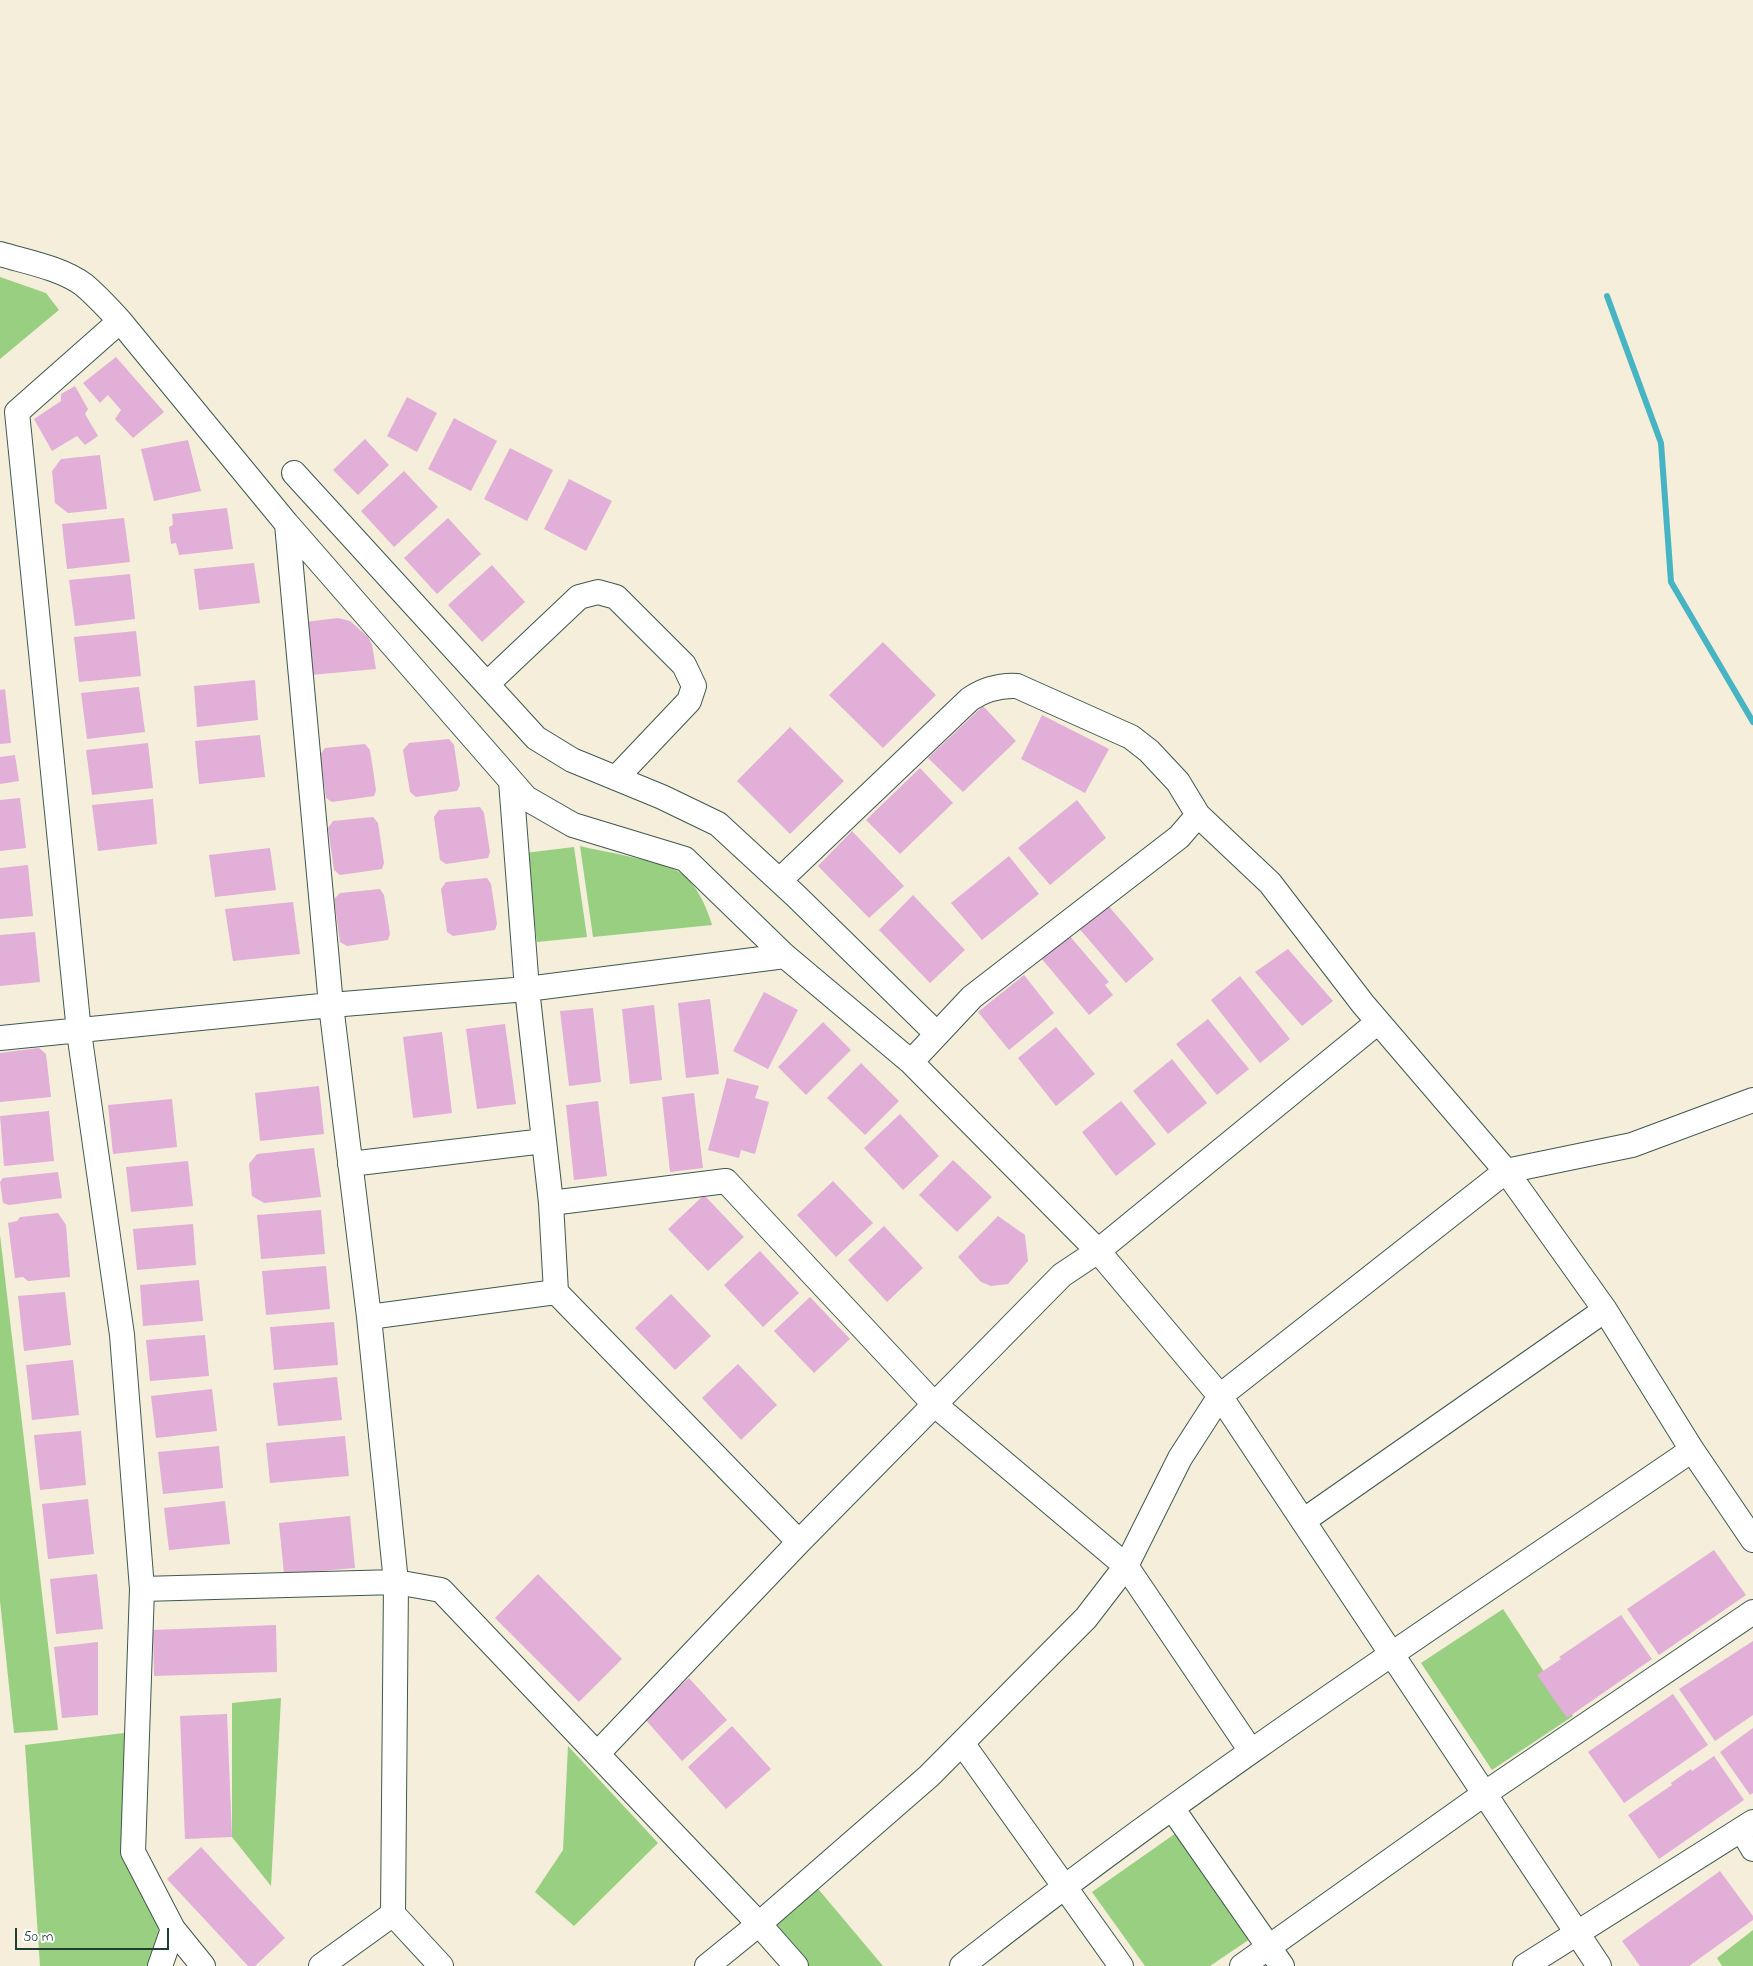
<!DOCTYPE html>
<html>
<head>
<meta charset="utf-8">
<style>
	body { margin:0 }
	#map { position:relative; width:1753px; height:1966px; overflow:hidden; background:#f4eedb; font-family:"Indie Flower",sans-serif }
	canvas { display:block }
	.scale { position:absolute; left:15px; top:1928px; width:154px; height:22px; box-sizing:border-box; border:2px solid #1f3d34; border-top:0; padding-left:6px; font-size:15px; line-height:18px; white-space:nowrap; color:#1f3d34; -webkit-text-stroke:4px #fff; paint-order:stroke }
</style>
</head>
<body>
<div id="map">
<canvas width="1753" height="1966"></canvas>
<div class="scale">50 m</div>
</div>
<script>
const c = document.querySelector('canvas').getContext('2d');
c.lineJoin = 'round';
function fill(path, color) { c.fillStyle = color; c.fill(path, 'evenodd'); }
function stroke(path, color, width, dash) { c.strokeStyle = color; c.lineWidth = width; c.lineCap = dash ? 'butt' : 'round'; c.setLineDash(dash || []); c.stroke(path); }
const green = new Path2D(`
	M 0,277 L 46,293 L 59,310 L 0,359 Z
	M 580,846 C 603,852 672,862 686,877 C 699,890 707,908 712,925 L 593,937 Z
	M 574,847 L 587,937 L 537,942 L 525,853 Z
	M 0,1235 L 58,1730 L 14,1733 L 0,1601 Z
	M 1503,1609 L 1573,1716 L 1492,1770 L 1421,1663 Z
	M 281,1698 L 271,1886 L 232,1837 L 232,1703 Z
	M 124,1733 L 161,1945 L 154,1966 L 40,1966 L 25,1745 Z
	M 568,1746 L 658,1843 L 574,1926 L 535,1892 L 563,1850 Z
	M 1176,1833 L 1250,1939 L 1210,1966 L 1145,1966 L 1092,1892 Z
	M 814,1884 L 883,1966 L 802,1966 L 765,1925 Z
	M 1753,1930 L 1753,1966 L 1722,1966 L 1717,1958 Z`);
const stream = new Path2D(`
	M 1607,296 L 1661,443 L 1671,582 L 1753,722`);
const building = new Path2D(`
	M 116,357 L 164,412 L 133,438 L 115,419 L 121,410 L 108,395 L 100,403 L 83,383 Z
	M 75,386 L 88,409 L 85,414 L 98,436 L 85,445 L 77,436 L 52,451 L 34,419 L 61,401 L 61,394 Z
	M 407,397 L 437,413 L 417,452 L 387,436 Z
	M 454,418 L 497,441 L 471,491 L 428,469 Z
	M 365,439 L 389,465 L 358,495 L 333,470 Z
	M 188,440 L 201,491 L 154,501 L 141,449 Z
	M 510,448 L 553,470 L 527,521 L 484,499 Z
	M 100,455 L 107,509 L 68,513 L 55,503 L 52,471 L 61,459 Z
	M 404,471 L 438,507 L 394,547 L 361,511 Z
	M 569,479 L 612,501 L 586,551 L 544,529 Z
	M 227,508 L 233,549 L 179,555 L 176,543 L 171,544 L 169,527 L 173,525 L 172,514 Z
	M 124,518 L 130,562 L 67,569 L 62,524 Z
	M 448,518 L 481,554 L 437,594 L 404,558 Z
	M 254,563 L 260,603 L 199,610 L 194,569 Z
	M 492,565 L 525,602 L 482,642 L 448,605 Z
	M 130,574 L 135,619 L 75,626 L 69,580 Z
	M 338,618 L 350,621 L 368,637 L 372,645 L 376,669 L 311,675 L 305,622 Z
	M 136,631 L 141,676 L 79,682 L 74,637 Z
	M 883,642 L 936,695 L 883,748 L 829,695 Z
	M 255,680 L 258,720 L 197,727 L 194,686 Z
	M 139,687 L 145,732 L 87,739 L 81,693 Z
	M 5,689 L 11,743 L 0,744 L 0,690 Z
	M 983,706 L 1016,741 L 963,792 L 928,758 Z
	M 1042,715 L 1109,749 L 1085,793 L 1021,759 Z
	M 790,727 L 844,781 L 790,834 L 737,781 Z
	M 260,735 L 265,777 L 199,784 L 195,741 Z
	M 449,739 L 454,745 L 460,785 L 457,791 L 416,797 L 410,792 L 403,750 L 409,743 Z
	M 148,743 L 153,788 L 92,795 L 86,750 Z
	M 365,744 L 370,750 L 376,790 L 374,796 L 332,802 L 326,798 L 320,755 L 325,748 Z
	M 15,755 L 19,781 L 0,784 L 0,757 Z
	M 920,768 L 953,803 L 900,854 L 866,820 Z
	M 20,798 L 26,848 L 0,851 L 0,800 Z
	M 153,799 L 157,844 L 98,851 L 92,805 Z
	M 1077,800 L 1106,838 L 1050,885 L 1018,848 Z
	M 480,807 L 484,813 L 490,852 L 488,858 L 446,864 L 440,860 L 434,817 L 439,810 Z
	M 373,817 L 378,823 L 384,863 L 382,869 L 340,875 L 334,870 L 328,828 L 333,821 Z
	M 852,831 L 904,886 L 869,918 L 818,866 Z
	M 270,848 L 276,890 L 215,897 L 209,855 Z
	M 1009,856 L 1039,894 L 982,940 L 951,903 Z
	M 28,865 L 33,916 L 0,919 L 0,868 Z
	M 487,878 L 491,884 L 497,924 L 495,930 L 453,936 L 447,932 L 441,889 L 446,882 Z
	M 380,889 L 384,895 L 390,934 L 388,940 L 347,946 L 340,942 L 334,899 L 340,893 Z
	M 913,895 L 965,950 L 930,983 L 879,930 Z
	M 293,902 L 300,954 L 233,961 L 225,909 Z
	M 1105,902 L 1154,959 L 1126,983 L 1077,926 Z
	M 35,932 L 40,982 L 0,986 L 0,935 Z
	M 1068,934 L 1109,982 L 1105,985 L 1113,995 L 1089,1015 L 1041,958 Z
	M 1288,949 L 1333,1001 L 1302,1026 L 1255,972 Z
	M 1024,975 L 1054,1013 L 1009,1050 L 978,1012 Z
	M 1240,976 L 1290,1039 L 1260,1063 L 1211,1000 Z
	M 764,992 L 798,1010 L 768,1069 L 733,1051 Z
	M 710,999 L 719,1074 L 686,1078 L 678,1003 Z
	M 654,1005 L 662,1080 L 630,1084 L 622,1009 Z
	M 593,1008 L 601,1082 L 569,1086 L 560,1011 Z
	M 1208,1019 L 1249,1069 L 1217,1095 L 1176,1044 Z
	M 823,1022 L 851,1050 L 806,1095 L 778,1067 Z
	M 505,1024 L 516,1104 L 477,1109 L 466,1029 Z
	M 1056,1027 L 1095,1074 L 1056,1106 L 1018,1058 Z
	M 442,1032 L 452,1113 L 413,1118 L 403,1037 Z
	M 39,1048 L 46,1054 L 51,1097 L 0,1102 L 0,1053 Z
	M 1172,1059 L 1207,1103 L 1168,1134 L 1133,1091 Z
	M 861,1063 L 899,1101 L 865,1135 L 827,1098 Z
	M 727,1078 L 759,1086 L 755,1098 L 769,1102 L 755,1154 L 741,1150 L 739,1158 L 708,1150 Z
	M 319,1086 L 324,1134 L 260,1141 L 255,1093 Z
	M 694,1093 L 703,1168 L 670,1172 L 662,1097 Z
	M 172,1099 L 177,1147 L 113,1154 L 108,1105 Z
	M 598,1101 L 607,1176 L 574,1180 L 566,1105 Z
	M 1121,1101 L 1156,1144 L 1116,1176 L 1082,1132 Z
	M 49,1111 L 54,1161 L 4,1166 L 0,1116 Z
	M 900,1114 L 939,1156 L 903,1190 L 864,1148 Z
	M 314,1148 L 321,1197 L 264,1203 L 252,1196 L 249,1164 L 257,1154 Z
	M 953,1160 L 992,1197 L 957,1232 L 919,1195 Z
	M 188,1161 L 193,1206 L 131,1212 L 126,1167 Z
	M 58,1172 L 62,1198 L 9,1205 L 3,1203 L 0,1182 L 3,1178 Z
	M 833,1181 L 873,1223 L 836,1257 L 797,1215 Z
	M 704,1195 L 744,1237 L 708,1271 L 668,1229 Z
	M 321,1210 L 325,1254 L 261,1259 L 257,1215 Z
	M 58,1213 L 66,1225 L 70,1277 L 28,1281 L 23,1277 L 15,1278 L 8,1223 L 17,1221 L 20,1217 Z
	M 998,1216 L 1025,1235 L 1028,1261 L 1008,1284 L 991,1286 L 981,1282 L 958,1257 Z
	M 193,1224 L 196,1265 L 137,1270 L 133,1229 Z
	M 884,1226 L 923,1268 L 887,1302 L 848,1260 Z
	M 760,1251 L 799,1293 L 763,1327 L 724,1285 Z
	M 326,1266 L 330,1309 L 266,1315 L 262,1271 Z
	M 199,1280 L 203,1321 L 143,1326 L 140,1285 Z
	M 65,1292 L 71,1345 L 24,1351 L 18,1296 Z
	M 671,1294 L 711,1336 L 675,1370 L 635,1328 Z
	M 810,1297 L 850,1339 L 814,1373 L 774,1331 Z
	M 334,1322 L 338,1365 L 274,1370 L 270,1327 Z
	M 205,1335 L 209,1376 L 150,1381 L 146,1340 Z
	M 73,1360 L 79,1415 L 32,1420 L 26,1365 Z
	M 738,1364 L 777,1405 L 741,1440 L 702,1398 Z
	M 337,1377 L 342,1420 L 278,1426 L 273,1383 Z
	M 212,1389 L 217,1431 L 156,1438 L 151,1396 Z
	M 81,1431 L 86,1485 L 40,1490 L 34,1435 Z
	M 345,1436 L 349,1476 L 270,1483 L 266,1443 Z
	M 219,1446 L 223,1488 L 163,1494 L 158,1452 Z
	M 88,1499 L 94,1554 L 48,1559 L 42,1504 Z
	M 225,1501 L 230,1544 L 169,1550 L 164,1508 Z
	M 350,1516 L 355,1568 L 284,1574 L 279,1523 Z
	M 1714,1550 L 1746,1595 L 1659,1655 L 1627,1609 Z
	M 97,1574 L 103,1629 L 56,1634 L 50,1579 Z
	M 538,1574 L 622,1659 L 579,1702 L 495,1618 Z
	M 1621,1615 L 1652,1659 L 1567,1718 L 1537,1675 L 1561,1659 L 1559,1657 Z
	M 276,1625 L 277,1672 L 154,1676 L 153,1630 Z
	M 1753,1641 L 1753,1715 L 1715,1741 L 1679,1689 Z
	M 98,1642 L 98,1715 L 62,1718 L 54,1647 Z
	M 689,1678 L 727,1720 L 682,1761 L 644,1718 Z
	M 1673,1694 L 1708,1745 L 1624,1803 L 1588,1752 Z
	M 227,1714 L 232,1837 L 185,1839 L 180,1716 Z
	M 732,1726 L 771,1769 L 726,1809 L 688,1767 Z
	M 1753,1728 L 1753,1793 L 1750,1795 L 1720,1752 Z
	M 1714,1756 L 1744,1800 L 1659,1859 L 1628,1815 L 1672,1785 L 1671,1783 L 1691,1769 L 1692,1771 Z
	M 201,1847 L 285,1938 L 255,1966 L 248,1966 L 167,1879 Z
	M 1720,1871 L 1753,1916 L 1753,1920 L 1689,1966 L 1640,1966 L 1622,1941 Z`);
const street = new Path2D(`
	M 0,254 C 27,262 61,268 84,285 C 97,296 109,309 120,321 L 287,524 L 331,1005 L 369,1317 L 396,1582 L 393,1914
	M 120,321 L 17,412 L 79,1032 L 122,1335 L 142,1589 L 396,1582 L 441,1590 L 759,1924 L 796,1966
	M 294,473 L 536,738 L 572,760 L 662,797 L 718,824 L 796,896 L 937,1034
	M 287,524 L 526,798 L 573,825 L 685,859 L 785,956 L 911,1062 L 1098,1251 L 1220,1396 L 1599,1966
	M 487,684 L 579,597 L 598,592 L 616,597 L 684,665 L 694,686 L 689,701 L 616,778
	M 511,781 L 527,989 L 551,1203 L 556,1292
	M 780,880 L 970,699 C 985,689 999,685 1017,686 L 1131,737 L 1149,751 L 1178,782 L 1198,815 L 1270,883 L 1363,1004 L 1506,1171 L 1605,1310 L 1692,1450 L 1753,1540
	M 0,1038 L 331,1005 L 527,989 L 785,956
	M 911,1062 L 972,997 L 1179,837 L 1198,815
	M 350,1164 L 544,1141
	M 551,1203 L 726,1181 L 934,1404 L 1126,1566 L 1251,1751
	M 369,1317 L 556,1292 L 799,1542
	M 1303,1521 L 1605,1310
	M 142,1589 L 133,1852 L 173,1929 L 203,1966
	M 962,1743 L 1121,1966
	M 597,1754 L 799,1542 L 1062,1275 L 1098,1251 L 1378,1022
	M 1172,1808 L 1282,1966
	M 1742,1830 L 1753,1849
	M 160,1966 L 173,1929
	M 321,1966 L 393,1914 L 441,1966
	M 707,1966 L 759,1924 L 929,1776 L 1086,1618 L 1126,1566 L 1180,1458 L 1220,1396 L 1506,1171 L 1632,1145 L 1753,1100
	M 962,1966 C 1196,1781 1446,1618 1692,1450
	M 1242,1966 L 1484,1794 L 1753,1612
	M 1525,1966 L 1753,1822`);
fill(green, '#98cf81');
stroke(stream, '#46b4c2', 6);
fill(building, '#e1afd7');
stroke(street, '#3f584d', 26);
stroke(street, '#fff', 24);
</script>
</body>
</html>
